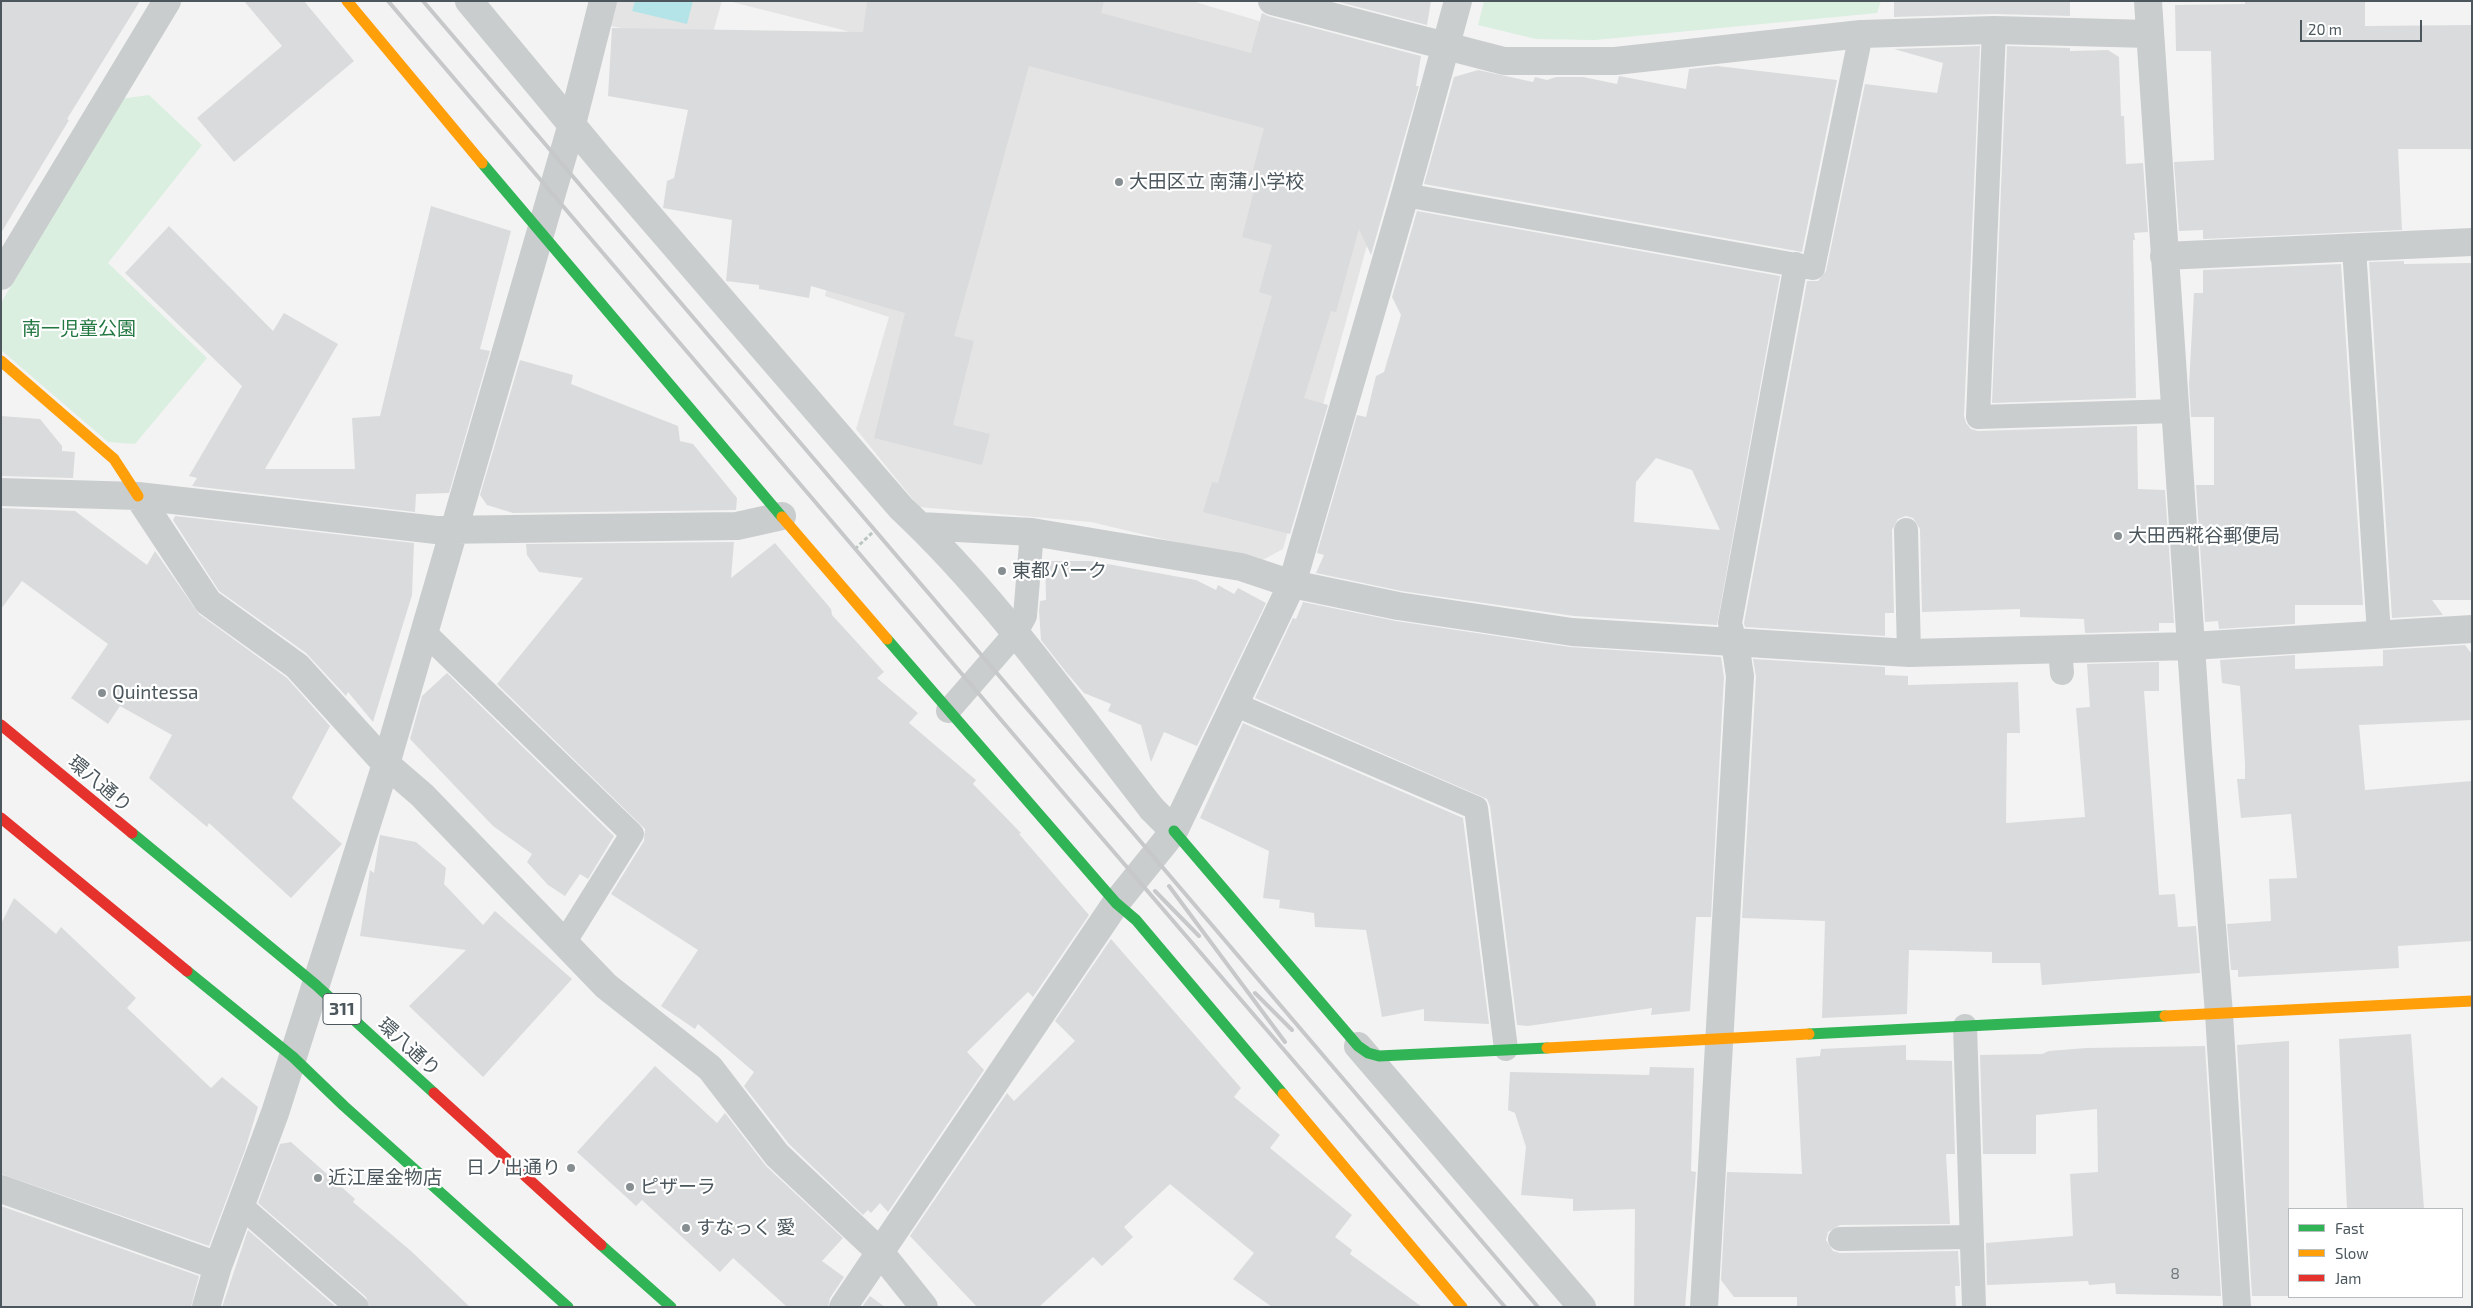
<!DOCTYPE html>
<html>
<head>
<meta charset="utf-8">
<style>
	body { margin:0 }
	#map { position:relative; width:2473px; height:1308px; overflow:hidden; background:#f3f3f3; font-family:"Exo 2",sans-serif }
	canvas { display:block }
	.frame { position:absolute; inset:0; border:2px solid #4b575d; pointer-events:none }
	.legend { position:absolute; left:2288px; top:1208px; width:175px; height:90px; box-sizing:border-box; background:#fff; border:1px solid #b7bcbe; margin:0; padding:6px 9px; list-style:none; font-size:15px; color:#4b575d }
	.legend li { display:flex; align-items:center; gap:10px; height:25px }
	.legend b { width:25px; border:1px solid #b7bcbe }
	.scale { position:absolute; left:2300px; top:20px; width:122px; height:22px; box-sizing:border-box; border:2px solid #4b575d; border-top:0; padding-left:6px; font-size:15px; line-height:18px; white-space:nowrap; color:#4b575d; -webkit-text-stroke:4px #fff; paint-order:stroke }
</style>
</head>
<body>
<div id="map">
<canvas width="2473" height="1308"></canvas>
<div class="frame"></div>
<ul class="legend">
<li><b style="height:6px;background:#30b455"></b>Fast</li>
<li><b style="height:6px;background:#ff9f0a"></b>Slow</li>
<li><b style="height:6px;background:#e5322d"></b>Jam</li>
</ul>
<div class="scale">20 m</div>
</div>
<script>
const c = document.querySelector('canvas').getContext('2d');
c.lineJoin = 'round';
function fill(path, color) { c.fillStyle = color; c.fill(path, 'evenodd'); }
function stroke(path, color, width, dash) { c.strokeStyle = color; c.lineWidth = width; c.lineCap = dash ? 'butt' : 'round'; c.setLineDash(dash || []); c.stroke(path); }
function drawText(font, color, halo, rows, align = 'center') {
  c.font = font + ' "Exo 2","Noto Sans JP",sans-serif'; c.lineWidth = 4.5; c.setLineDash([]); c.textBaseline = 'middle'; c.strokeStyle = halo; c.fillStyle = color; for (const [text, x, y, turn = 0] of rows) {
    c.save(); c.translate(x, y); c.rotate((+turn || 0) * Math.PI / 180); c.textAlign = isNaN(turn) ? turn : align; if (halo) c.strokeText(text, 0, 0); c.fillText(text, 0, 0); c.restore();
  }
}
const education = new Path2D(`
	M 612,1 L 722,1 L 709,46 L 606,25 Z
	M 728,1 L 1192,1 L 1416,68 L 1283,549 L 1259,562 L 1091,522 L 919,507 L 856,429 L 889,317 L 825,296 L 888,45 L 843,30 Z`);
const green = new Path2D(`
	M 1484,1 L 1881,1 L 1877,13 L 1595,40 L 1536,39 L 1478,25 Z
	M 149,95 L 202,145 L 108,263 L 207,358 L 135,444 L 108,442 L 1,350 L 1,303 L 120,99 Z`);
const water = new Path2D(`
	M 635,1 L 693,1 L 687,24 L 632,11 Z`);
const building = new Path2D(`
	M 1,1 L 140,1 L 67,119 L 69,120 L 1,233 Z
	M 244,1 L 304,1 L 354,61 L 234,162 L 197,118 L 282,46 Z
	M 867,1 L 1104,1 L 1101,13 L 1251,53 L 1262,13 L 1268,16 L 1421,56 L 1416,86 L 1419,86 L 1371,255 L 1359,229 L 1336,312 L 1331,311 L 1304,398 L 1328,405 L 1290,534 L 1203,512 L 1212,482 L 1218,483 L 1272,296 L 1259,292 L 1272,245 L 1242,237 L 1259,171 L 1253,170 L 1264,128 L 1029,66 L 954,336 L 974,341 L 953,425 L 990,434 L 982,465 L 874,438 L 905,313 L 811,286 L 809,298 L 759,289 L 759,285 L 726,281 L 732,220 L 663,208 L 667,181 L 674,178 L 688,110 L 608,96 L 612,28 L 863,32 Z
	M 1335,1 L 1431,1 L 1427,25 Z
	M 1894,1 L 2070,1 L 2070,16 L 1994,14 L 1894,17 Z
	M 2245,1 L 2365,2 L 2365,26 L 2472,25 L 2472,149 L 2398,149 L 2402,230 L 2203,239 L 2203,230 L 2179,231 L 2174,162 L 2214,160 L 2211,51 L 2176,51 L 2175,5 L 2245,4 Z
	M 1980,46 L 1964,416 L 1966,423 L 1971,429 L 1978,431 L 2137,426 L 2138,489 L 2165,490 L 2174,623 L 2159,623 L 2159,631 L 2085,633 L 2084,619 L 2020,617 L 2020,609 L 1922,612 L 1920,529 L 1913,518 L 1906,516 L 1898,519 L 1892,530 L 1894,613 L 1885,613 L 1885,636 L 1745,627 L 1744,623 L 1807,281 L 1818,281 L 1826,271 L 1865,84 L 1937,93 L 1943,63 L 1894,49 Z
	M 2007,46 L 2070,48 L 2070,51 L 2108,50 L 2119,57 L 2121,116 L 2124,116 L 2126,164 L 2143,163 L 2148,232 L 2134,233 L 2135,240 L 2133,240 L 2136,398 L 1992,403 Z
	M 1717,66 L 1837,80 L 1802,252 L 1424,184 L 1454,77 L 1478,70 L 1533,82 L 1535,77 L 1547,80 L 1556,77 L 1583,77 L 1617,84 L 1619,76 L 1686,89 L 1689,69 Z
	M 431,206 L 511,231 L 480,349 L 490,351 L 449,493 L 416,494 L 415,512 L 192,486 L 197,478 L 189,476 L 242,386 L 125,273 L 169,226 L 273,331 L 284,313 L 338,344 L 265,469 L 355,469 L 352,418 L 380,416 Z
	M 1417,211 L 1780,276 L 1717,625 L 1574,616 L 1401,591 L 1316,573 L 1324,555 L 1317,553 L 1357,415 L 1366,417 L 1376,376 L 1384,372 L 1401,315 L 1392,297 ZM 1656,458 L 1692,470 L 1720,530 L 1634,522 L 1636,482 Z
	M 2404,261 L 2404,264 L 2472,263 L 2472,600 L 2432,600 L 2443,615 L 2392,618 L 2369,262 Z
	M 2341,264 L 2363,605 L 2295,605 L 2295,624 L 2219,629 L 2218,621 L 2205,622 L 2196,485 L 2214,485 L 2214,417 L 2191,417 L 2189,385 L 2194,293 L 2203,293 L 2203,270 Z
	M 520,360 L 573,375 L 571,384 L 678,426 L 680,441 L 693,444 L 737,498 L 736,510 L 513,513 L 487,505 L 480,495 Z
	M 1,416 L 40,419 L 62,446 L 62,451 L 75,452 L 73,478 L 1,476 Z
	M 1,508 L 75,511 L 147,565 L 155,551 L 199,614 L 287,678 L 330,726 L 292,798 L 342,844 L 291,898 L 209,823 L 207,827 L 149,778 L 172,735 L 120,706 L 108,724 L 71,698 L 108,644 L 22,581 L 1,609 Z
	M 175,516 L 414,543 L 412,595 L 373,722 L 348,692 L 346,696 L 306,653 L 219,591 L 173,520 Z
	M 734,542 L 731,578 L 775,543 L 831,609 L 832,615 L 884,672 L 877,678 L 918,713 L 909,723 L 976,780 L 973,784 L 1021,833 L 1019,834 L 1089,915 L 1033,997 L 1028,992 L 967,1052 L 984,1070 L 888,1212 L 880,1203 L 871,1213 L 868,1210 L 863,1215 L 789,1144 L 744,1086 L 754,1072 L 698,1024 L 695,1029 L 661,1006 L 698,950 L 611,894 L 644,841 L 645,829 L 497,684 L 583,578 L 539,572 L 527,555 L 526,544 Z
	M 1045,561 L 1091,561 L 1196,580 L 1216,590 L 1218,585 L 1234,594 L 1238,588 L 1266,603 L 1197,746 L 1164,732 L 1151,762 L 1141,725 L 1108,711 L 1111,704 L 1084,693 L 1066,672 L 1041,640 L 1039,610 L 1040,601 L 1046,600 Z
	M 1303,602 L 1396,621 L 1570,647 L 1721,657 L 1724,677 L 1711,917 L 1696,917 L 1690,1011 L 1651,1015 L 1652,1008 L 1528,1026 L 1517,1025 L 1490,806 L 1487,799 L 1255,698 L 1293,618 L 1296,619 Z
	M 2465,645 L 2472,654 L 2472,720 L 2359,725 L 2365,790 L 2472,781 L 2472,941 L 2398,946 L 2399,968 L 2238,977 L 2238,970 L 2231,970 L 2227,924 L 2271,921 L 2269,879 L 2297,878 L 2291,814 L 2241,818 L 2237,779 L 2245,779 L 2245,764 L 2240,686 L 2222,683 L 2220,660 L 2295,655 L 2295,669 L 2383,666 L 2383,650 Z
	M 1753,659 L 1885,667 L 1885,675 L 1908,676 L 1908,685 L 2018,682 L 2020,733 L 2007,733 L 2006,823 L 2085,817 L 2076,708 L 2090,707 L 2087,664 L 2159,662 L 2159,691 L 2144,691 L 2159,895 L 2175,894 L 2178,927 L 2196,926 L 2200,973 L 2042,985 L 2040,963 L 1992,963 L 1992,952 L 1909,950 L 1907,1014 L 1822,1018 L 1825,921 L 1742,918 L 1756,677 Z
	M 447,673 L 614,836 L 588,879 L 580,874 L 565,896 L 548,885 L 527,862 L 532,854 L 493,826 L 410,739 L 422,696 Z
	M 1243,723 L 1463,818 L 1489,1024 L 1424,1021 L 1424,1009 L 1382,1017 L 1366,930 L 1315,927 L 1314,913 L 1279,908 L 1280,900 L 1263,898 L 1269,851 L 1200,818 Z
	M 380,835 L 416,842 L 446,868 L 444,884 L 483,925 L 495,911 L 572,979 L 483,1077 L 409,1006 L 466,950 L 360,936 L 370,870 L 374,873 Z
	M 14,898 L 56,934 L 61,927 L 136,998 L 127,1008 L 211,1088 L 222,1077 L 258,1107 L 245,1150 L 209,1246 L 1,1174 L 1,924 Z
	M 1111,939 L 1241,1088 L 1234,1097 L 1280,1135 L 1270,1148 L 1352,1215 L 1335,1237 L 1352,1250 L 1350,1254 L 1422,1307 L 1272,1307 L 1233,1279 L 1254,1253 L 1170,1184 L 1124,1227 L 1133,1237 L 1102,1266 L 1093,1257 L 1039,1307 L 977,1307 L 910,1236 L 1007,1093 L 1014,1101 L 1075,1041 L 1055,1021 Z
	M 2411,1034 L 2424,1209 L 2347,1209 L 2339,1039 Z
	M 2289,1041 L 2289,1296 L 2252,1296 L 2237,1045 Z
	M 1906,1045 L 1906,1060 L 1952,1061 L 1955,1154 L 1946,1154 L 1950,1224 L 1840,1225 L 1828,1232 L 1826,1240 L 1833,1251 L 1840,1253 L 1958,1251 L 1960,1286 L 1955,1286 L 1956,1307 L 1797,1307 L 1797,1297 L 1734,1297 L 1721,1280 L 1727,1172 L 1802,1174 L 1796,1058 L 1820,1056 L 1821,1049 Z
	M 2205,1046 L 2221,1296 L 2116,1294 L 2115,1283 L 2089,1285 L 2088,1281 L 1987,1285 L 1986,1243 L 2073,1236 L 2070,1174 L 2098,1172 L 2097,1109 L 2036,1115 L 2036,1154 L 1983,1154 L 1980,1055 L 2042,1054 L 2049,1051 L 2086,1048 Z
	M 655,1066 L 717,1123 L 725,1113 L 766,1166 L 843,1238 L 822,1261 L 844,1277 L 830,1298 L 828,1307 L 787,1307 L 733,1258 L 720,1272 L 642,1200 L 636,1206 L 577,1152 Z
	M 1650,1067 L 1694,1068 L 1691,1171 L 1696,1172 L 1685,1307 L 1634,1307 L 1635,1209 L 1573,1211 L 1573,1199 L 1521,1195 L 1526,1147 L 1515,1113 L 1508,1110 L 1510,1072 L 1649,1075 Z
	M 291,1142 L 355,1199 L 353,1202 L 411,1251 L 470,1307 L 370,1307 L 366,1297 L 258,1203 L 280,1144 Z
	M 1,1206 L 199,1276 L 191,1307 L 1,1307 Z
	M 248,1230 L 336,1307 L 222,1307 Z
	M 870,1296 L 885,1307 L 862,1307 Z`);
const path = new Path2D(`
	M 855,549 L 874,531`);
const lane = new Path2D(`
	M 1994,30 L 1978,417 L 2175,411
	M 1405,195 L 1813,268 L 1861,34
	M 2354,248 L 2379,634
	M 1906,530 L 1909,653
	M 425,633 L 632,834 L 564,943
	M 1735,643 L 1730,623 L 1796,264
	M 2060,649 L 2062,673
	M 1234,704 L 1476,808 L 1506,1049
	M 948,711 L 1015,634 L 1025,616 L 1032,532
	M 1965,1026 L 1974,1307
	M 241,1206 L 357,1307
	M 1840,1239 L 1971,1237`);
const street = new Path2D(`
	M 469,1 L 601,160 L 901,508 C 996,597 1072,707 1152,809 L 1174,831
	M 1272,1 L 1504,61 L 1615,61 L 1861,34 L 1994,30 L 2150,34
	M 2148,1 L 2198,751 L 2219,1014 L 2237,1307
	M 2164,256 L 2472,242
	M 1,276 L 167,1
	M 1,492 L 138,496 L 436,530 L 737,526 L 782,516
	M 138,496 L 208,602 L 297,666 L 386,764 L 422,795 L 606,986 L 710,1068 L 777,1155 L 880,1252 L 924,1307
	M 920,526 L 1032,532 L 1241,567 L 1292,584 L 1398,606 L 1572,632 L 1909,653 L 2191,646 L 2472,629
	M 1358,1046 L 1582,1307
	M 1,1189 L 218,1266
	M 206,1307 L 218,1266 L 275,1113 L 386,764 L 572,124 L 603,1
	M 843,1307 L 1116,903 L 1174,831 L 1292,584 L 1405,195 L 1458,1
	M 1704,1307 L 1740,676 L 1735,643`);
const fast = new Path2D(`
	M 482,163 L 782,517
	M 887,639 L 1116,903 L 1136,920 L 1283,1094
	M 1174,831 L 1358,1046 L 1368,1053 L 1379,1056 L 1547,1048
	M 132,833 L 316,985 L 434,1093
	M 187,971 L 293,1057 L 344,1106 L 568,1307
	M 1809,1034 L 2165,1016
	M 601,1245 L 671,1307`);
const slow = new Path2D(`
	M 347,1 L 482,163
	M 1,361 L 114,459 L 138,496
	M 782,517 L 887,639
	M 2165,1016 L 2472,1001
	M 1547,1048 L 1809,1034
	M 1283,1094 L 1462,1307`);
const jam = new Path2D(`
	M 1,725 L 132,833
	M 1,818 L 187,971
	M 434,1093 L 601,1245`);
const rail = new Path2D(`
	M 388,1 L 1089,823 L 1505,1307
	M 423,1 L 1538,1307
	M 1169,886 L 1285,1042
	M 1155,891 L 1199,936
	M 1255,993 L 1292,1030`);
const markers = [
	[1119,182,5,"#868e92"],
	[2118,536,5,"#868e92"],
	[1002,571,5,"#868e92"],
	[102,693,5,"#868e92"],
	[571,1168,5,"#868e92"],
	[318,1178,5,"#868e92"],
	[630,1187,5,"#868e92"],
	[686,1228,5,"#868e92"]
];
const numberNames = [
	["8",2175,1274]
];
const shields = [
	[342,1009,38]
];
const shieldNames = [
	["311",342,1009]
];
const poiNames = [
	["大田区立 南蒲小学校",1129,182],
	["大田西糀谷郵便局",2128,536],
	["東都パーク",1012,571],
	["Quintessa",112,693],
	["日ノ出通り",561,1168,"right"],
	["近江屋金物店",328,1178],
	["ピザーラ",640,1187],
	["すなっく 愛",696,1228]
];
const parkNames = [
	["南一児童公園",79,329]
];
const streetNames = [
	["環八通り",100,784,40],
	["環八通り",409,1047,42]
];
fill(education, '#e5e4e4');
fill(green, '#daefe0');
fill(water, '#b4e4e8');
fill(building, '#dadbdc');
stroke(path, '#bbc5c0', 3, [4, 2.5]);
stroke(lane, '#cacdce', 24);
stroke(street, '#cacdce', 28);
stroke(fast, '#30b455', 11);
stroke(slow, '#ff9f0a', 11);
stroke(jam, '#e5322d', 11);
stroke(rail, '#c6c8c9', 4);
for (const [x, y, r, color] of markers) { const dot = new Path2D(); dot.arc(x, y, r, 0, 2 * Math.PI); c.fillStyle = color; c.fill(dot); stroke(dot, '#fff', 2); }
drawText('16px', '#70797e', null, numberNames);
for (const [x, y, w] of shields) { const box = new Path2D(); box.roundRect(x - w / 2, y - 15.5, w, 31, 4); c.fillStyle = '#fff'; c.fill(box); stroke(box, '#4b575d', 1); }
drawText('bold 18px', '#4b575d', null, shieldNames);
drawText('19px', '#4b575d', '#fff', poiNames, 'left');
drawText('19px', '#237842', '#fff', parkNames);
drawText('19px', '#4b575d', '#fff', streetNames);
</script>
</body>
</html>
